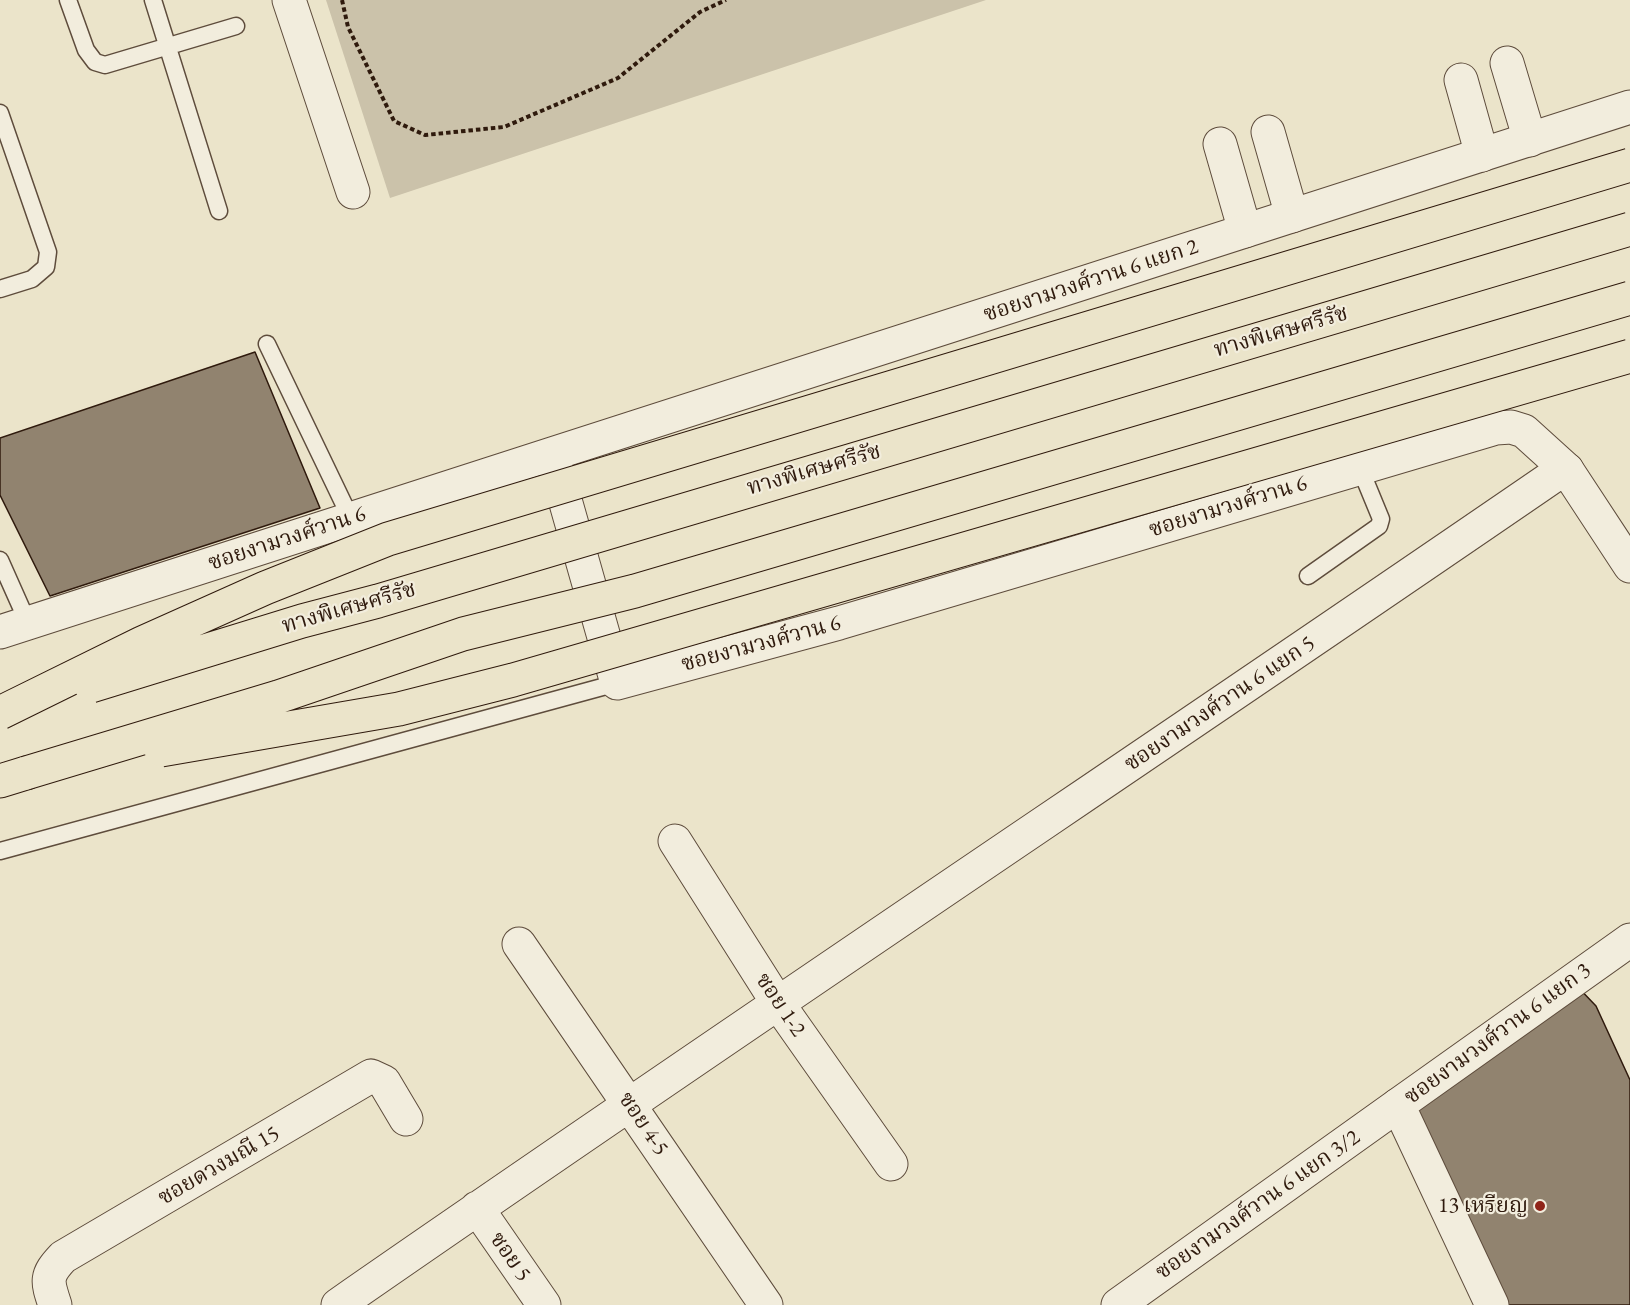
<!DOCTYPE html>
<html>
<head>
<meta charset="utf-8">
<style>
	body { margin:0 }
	canvas { display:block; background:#ebe4ca }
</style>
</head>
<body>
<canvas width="1630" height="1305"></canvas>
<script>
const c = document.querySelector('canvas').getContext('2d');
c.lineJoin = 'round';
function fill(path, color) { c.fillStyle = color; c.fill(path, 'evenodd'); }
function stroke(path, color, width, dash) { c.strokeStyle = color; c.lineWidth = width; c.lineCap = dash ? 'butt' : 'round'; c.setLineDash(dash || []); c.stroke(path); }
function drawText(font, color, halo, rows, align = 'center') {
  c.font = font + ' "EB Garamond","Noto Serif Thai",serif'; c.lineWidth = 4.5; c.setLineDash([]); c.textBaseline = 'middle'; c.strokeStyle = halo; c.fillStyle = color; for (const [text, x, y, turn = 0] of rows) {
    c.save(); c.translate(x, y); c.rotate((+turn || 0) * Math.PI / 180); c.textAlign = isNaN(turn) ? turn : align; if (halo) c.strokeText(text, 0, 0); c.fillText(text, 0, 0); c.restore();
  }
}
const green = new Path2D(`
	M 326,0 L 986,0 L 390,198 Z`);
const building = new Path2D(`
	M 255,352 L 320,508 L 50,596 L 0,495 L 0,438 Z
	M 1574,983 L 1596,1006 L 1630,1080 L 1630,1305 L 1499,1305 L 1400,1107 Z`);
const path = new Path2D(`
	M 342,0 L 348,27 L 394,121 L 425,135 L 504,127 L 618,78 L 700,12 L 726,0`);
const service = new Path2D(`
	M 68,0 L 86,50 L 95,62 L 105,65 L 236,26
	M 153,0 L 219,211
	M 0,113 L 48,252 L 46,267 L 32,279 L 0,289
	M 267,344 L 351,519
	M 0,560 L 28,623
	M 1308,576 L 1379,526 L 1381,519 L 1360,468
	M 0,851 L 617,683`);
const minor = new Path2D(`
	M 289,0 L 353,192
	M 1507,63 L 1530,140
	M 1461,80 L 1482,155
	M 1268,132 L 1292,216
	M 1220,144 L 1245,231
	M 675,841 L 777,1002 L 891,1164
	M 519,944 L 766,1305
	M 477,1208 L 544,1305
	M 55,1305 C 47,1281 45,1276 63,1257 L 371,1076 L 384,1082 L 406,1119
	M 338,1305 C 741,1025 1150,753 1555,475 L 1567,470
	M 1118,1305 L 1398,1105`);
const tertiary = new Path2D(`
	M 552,454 L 1630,107
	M 0,632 L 552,454 L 617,683 L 839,623 L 1496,428 L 1511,427 L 1524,431 L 1567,470 L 1630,566
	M 1492,1305 L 1398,1105 L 1630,940`);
const motorway = new Path2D(`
	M 0,781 L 26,773`);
const motorwayBridge = new Path2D(`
	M 91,686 L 302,621 L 378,601 L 1630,229
	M 0,713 L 142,643 L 265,588 L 388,539 L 1630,165
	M 161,750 L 399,709 L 513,680 L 1630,356
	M 26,773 L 278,697 L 463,634 L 635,591 L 1630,298`);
const markers = [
	[1540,1206,6,"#8f2418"]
];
const streetNames = [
	["ซอยงามวงศ์วาน 6 แยก 2",1091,281,-18],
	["ทางพิเศษศรีรัช",1281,332,-16],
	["ทางพิเศษศรีรัช",814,470,-16],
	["ซอยงามวงศ์วาน 6",1228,507,-17],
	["ซอยงามวงศ์วาน 6",287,539,-18],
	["ทางพิเศษศรีรัช",349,608,-16],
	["ซอยงามวงศ์วาน 6",761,644,-15],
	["ซอยงามวงศ์วาน 6 แยก 5",1220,704,-34],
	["ซอย 1-2",780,1005,56],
	["ซอยงามวงศ์วาน 6 แยก 3",1498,1034,-36],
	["ซอย 4-5",643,1124,56],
	["ซอยดวงมณี 15",219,1166,-30],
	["ซอยงามวงศ์วาน 6 แยก 3/2",1258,1205,-35],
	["ซอย 5",510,1257,55]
];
const poiNames = [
	["13 เหรียญ",1528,1206]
];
fill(green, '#cbc2aa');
fill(building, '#91836f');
stroke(building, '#2f1a0d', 1.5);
stroke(service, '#5e4c3c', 19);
stroke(minor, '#5e4c3c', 35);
stroke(tertiary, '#5e4c3c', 35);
stroke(motorway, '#2f1a0d', 35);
stroke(path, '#2f1a0d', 4, [4.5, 3]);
stroke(service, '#f2eddd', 16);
stroke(minor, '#f2eddd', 33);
stroke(tertiary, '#f2eddd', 33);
stroke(motorway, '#ebe4ca', 33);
stroke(motorwayBridge, '#2f1a0d', 35, []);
stroke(motorwayBridge, '#ebe4ca', 33);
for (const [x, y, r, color] of markers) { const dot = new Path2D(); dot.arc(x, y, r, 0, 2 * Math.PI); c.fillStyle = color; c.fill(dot); stroke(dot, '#f2eddd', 2); }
drawText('22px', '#2f1a0d', '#f2eddd', streetNames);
drawText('22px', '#2f1a0d', '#f2eddd', poiNames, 'right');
</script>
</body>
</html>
